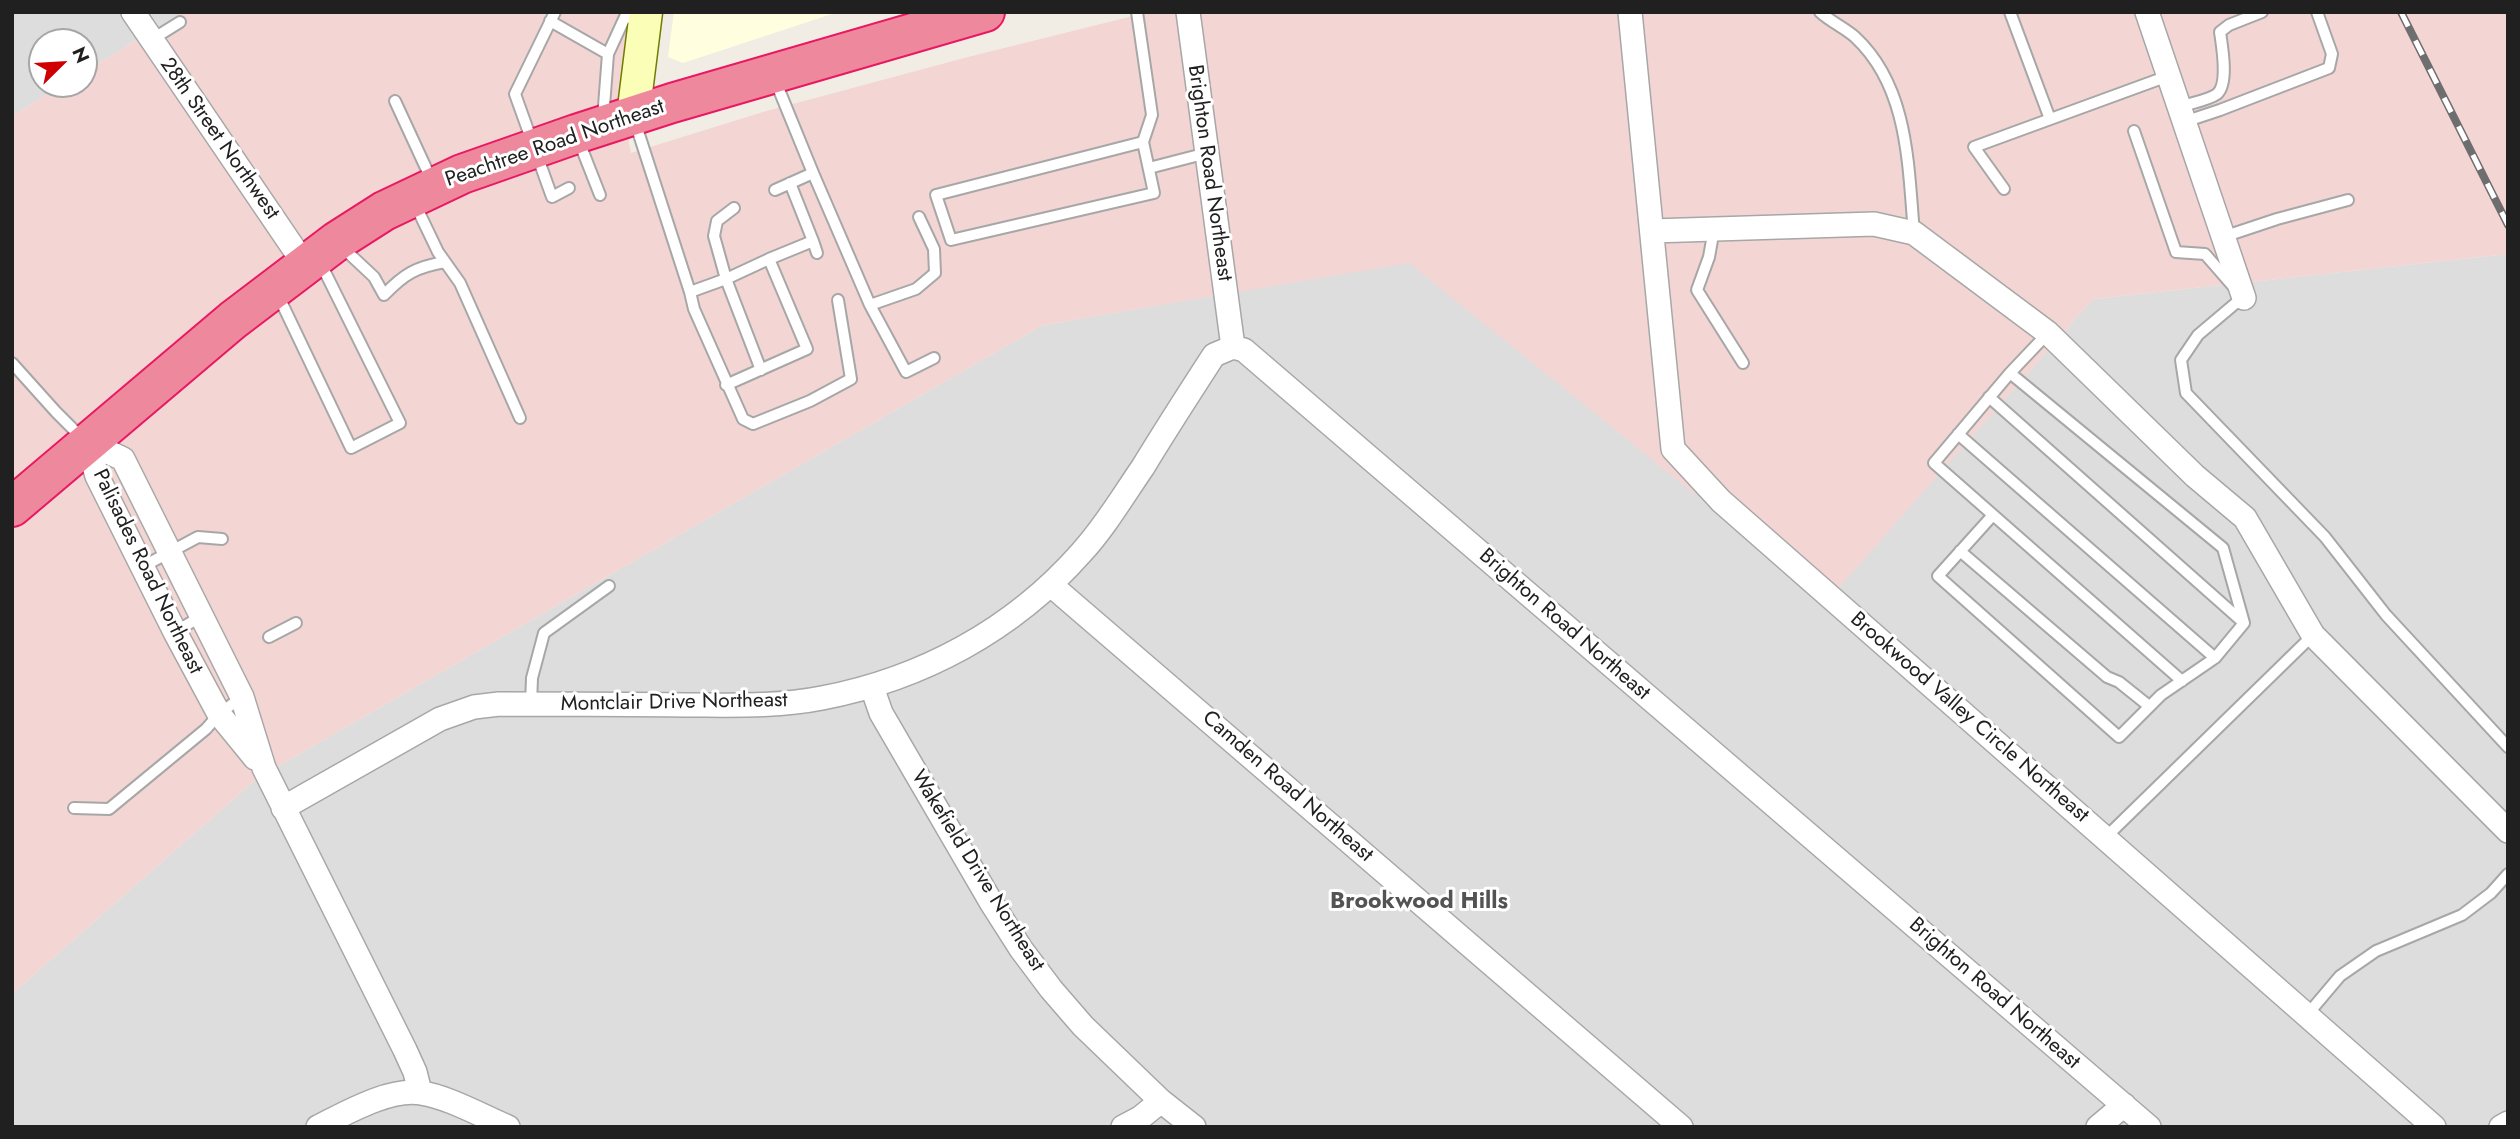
<!DOCTYPE html>
<html>
<head>
<meta charset="utf-8">
<style>
	body { margin:0 }
	#map { position:relative; width:2520px; height:1139px; overflow:hidden; background:#f1ede5; font-family:Jost,sans-serif }
	canvas { display:block }
	.frame { position:absolute; inset:0; border:14px solid #202020; pointer-events:none }
	.north { position:absolute; left:28px; top:28px; width:70px; height:70px; box-sizing:border-box; background:#fff; border:2px solid #a6a6a6; border-radius:50%; rotate:66deg; font-size:19px; font-weight:700; line-height:28px; text-align:center; color:#202020 }
	.north::after { content:''; display:block; margin:auto; width:24px; height:32px; background:#cf0002; clip-path:polygon(50% 0,100% 100%,50% 72%,0 100%) }
</style>
</head>
<body>
<div id="map">
<canvas width="2520" height="1139"></canvas>
<div class="frame"></div>
<div class="north">N</div>
</div>
<script>
const c = document.querySelector('canvas').getContext('2d');
c.lineJoin = 'round';
function fill(path, color) { c.fillStyle = color; c.fill(path, 'evenodd'); }
function stroke(path, color, width, dash) { c.strokeStyle = color; c.lineWidth = width; c.lineCap = dash ? 'butt' : 'round'; c.setLineDash(dash || []); c.stroke(path); }
function drawText(font, color, halo, rows, align = 'center') {
  c.font = font + ' Jost,sans-serif'; c.lineWidth = 6; c.setLineDash([]); c.textBaseline = 'middle'; c.strokeStyle = halo; c.fillStyle = color; for (const [text, x, y, turn = 0] of rows) {
    c.save(); c.translate(x, y); c.rotate((+turn || 0) * Math.PI / 180); c.textAlign = isNaN(turn) ? turn : align; if (halo) c.strokeText(text, 0, 0); c.fillText(text, 0, 0); c.restore();
  }
}
const residential = new Path2D(`
	M 12,12 L 183,12 L 84,72 L 84,42 L 42,42 L 42,84 L 64,84 L 12,116 Z
	M 2508,254 L 2508,1127 L 12,1127 L 12,994 L 256,779 L 1043,325 L 1409,262 L 1827,600 L 2093,299 Z`);
const commercial = new Path2D(`
	M 183,12 L 630,12 L 619,94 L 631,153 L 763,112 L 968,57 L 1149,12 L 2508,12 L 2508,254 L 2093,299 L 1827,601 L 1409,263 L 1043,325 L 256,779 L 12,994 L 12,116 L 64,84 L 84,84 L 84,72 Z`);
const education = new Path2D(`
	M 674,12 L 838,12 L 683,63 L 668,57 Z`);
const lane = new Path2D(`
	M 555,12 L 515,94 L 552,197 L 569,188
	M 1137,12 L 1152,115 L 1143,142
	M 1820,12 C 1831,22 1845,28 1855,37 C 1909,87 1908,166 1914,233
	M 2010,12 L 2050,119
	M 550,21 L 608,54
	M 151,40 L 180,22
	M 395,101 L 432,181
	M 2179,107 C 2190,103 2207,101 2217,94 C 2229,84 2222,46 2220,32 L 2229,25 L 2262,12
	M 603,119 L 608,54 L 625,17 L 642,19
	M 635,122 L 690,292
	M 2184,122 L 2220,110 L 2329,68 L 2332,54 L 2317,12
	M 2134,131 L 2176,252 L 2205,254 L 2232,285
	M 578,139 L 600,195
	M 1143,142 L 1154,193 L 951,240 L 936,195 Z
	M 1149,168 L 1207,153
	M 813,173 L 870,305 L 906,372 L 934,358
	M 790,183 L 813,241
	M 2004,189 L 1974,147 L 2168,76
	M 775,190 L 813,173 L 775,80
	M 415,204 L 438,252 L 460,283 L 520,418
	M 734,208 L 717,221 L 714,236 L 726,279 L 690,292 L 694,309 L 743,419 L 753,424 L 810,401 L 851,379 L 838,300
	M 1714,229 L 1709,257 L 1697,290 L 1743,363
	M 2223,237 L 2277,219 L 2348,200
	M 342,247 L 374,277 L 384,295 C 404,274 416,267 445,262
	M 769,259 L 813,241 L 817,253
	M 277,293 L 351,448 L 400,423 L 320,262
	M 2243,297 L 2198,335 L 2181,360 L 2186,393 L 2325,537 L 2386,615 L 2508,747
	M 870,305 L 916,289 L 935,273 L 934,249 L 919,217
	M 2048,333 L 2010,373 L 1934,463 L 2182,681
	M 12,363 L 56,412 L 82,438
	M 2010,373 L 2223,548 L 2244,623
	M 726,385 L 807,349 L 769,259 L 726,279 L 761,370
	M 1989,397 L 2244,623
	M 1958,434 L 2215,658 L 2161,695 L 2119,737 L 1938,576 L 1993,515
	M 1960,551 L 2107,677 L 2119,682 L 2149,706
	M 142,567 L 198,537 L 222,539
	M 175,632 L 200,617
	M 269,637 L 296,623
	M 2215,658 L 2244,623
	M 531,704 L 532,678 L 544,633 L 609,586
	M 74,808 L 109,809 L 206,729 L 219,714 L 242,697
	M 2105,838 L 2313,635
	M 2307,1015 L 2340,976 L 2376,951 L 2462,915 L 2491,893 L 2508,874`);
const street = new Path2D(`
	M 133,12 L 305,265
	M 1188,12 L 1233,347 L 1244,350 L 2149,1127
	M 1630,12 L 1673,449 L 1721,501 L 2434,1127
	M 2147,12 L 2244,298
	M 1652,231 L 1874,224 L 1914,233 L 2048,333 L 2195,476 L 2245,518 L 2313,635 L 2508,831
	M 87,442 L 123,459 L 242,697 L 264,768 L 405,1050 L 415,1072 L 420,1092
	M 87,442 L 97,476 L 175,632 L 219,714 L 255,758
	M 1051,585 L 1681,1127
	M 872,687 L 881,713 L 991,902 L 1021,949 L 1051,989 L 1083,1026 L 1161,1101 L 1194,1127
	M 283,808 L 440,719 L 474,707 L 499,704 C 561,704 623,704 685,705 C 730,705 777,707 822,698 C 922,679 1013,630 1081,553 C 1105,527 1123,496 1143,467 C 1166,429 1190,392 1214,355 L 1233,347
	M 318,1127 C 346,1113 389,1088 421,1093 C 446,1096 484,1117 508,1127
	M 1123,1127 L 1140,1118 L 1161,1101
	M 2098,1127 L 2124,1105
	M 2501,1127 L 2508,1123`);
const secondary = new Path2D(`
	M 633,116 L 646,12`);
const highway = new Path2D(`
	M 12,507 L 233,320 L 337,241 L 384,211 L 462,174 L 576,134 L 672,103 L 985,12`);
const rail = new Path2D(`
	M 2401,12 L 2508,225`);
const streetNames = [
	["28th Street Northwest",219,139,55],
	["Peachtree Road Northeast",555,144,-19],
	["Brighton Road Northeast",1209,173,82],
	["Palisades Road Northeast",147,572,64],
	["Brighton Road Northeast",1564,625,41],
	["Montclair Drive Northeast",674,703,-1],
	["Brookwood Valley Circle Northeast",1969,718,41],
	["Camden Road Northeast",1287,787,41],
	["Wakefield Drive Northeast",977,871,58],
	["Brighton Road Northeast",1994,994,41]
];
const neighbourhoodNames = [
	["Brookwood Hills",1419,902]
];
fill(residential, '#dedddd');
fill(commercial, '#f3d5d4');
fill(education, '#ffffe0');
stroke(lane, '#a7a7a7', 14);
stroke(street, '#a7a7a7', 26);
stroke(secondary, '#717d00', 35);
stroke(highway, '#e91862', 42);
stroke(lane, '#fff', 10);
stroke(street, '#fff', 23);
stroke(secondary, '#fbfeb6', 32);
stroke(highway, '#ee889c', 38);
stroke(rail, '#6e6e6e', 8);
stroke(rail, '#fff', 5, [16]);
drawText('21px', '#202020', '#fff', streetNames);
drawText('bold 23px', '#535353', '#fff', neighbourhoodNames);
</script>
</body>
</html>
